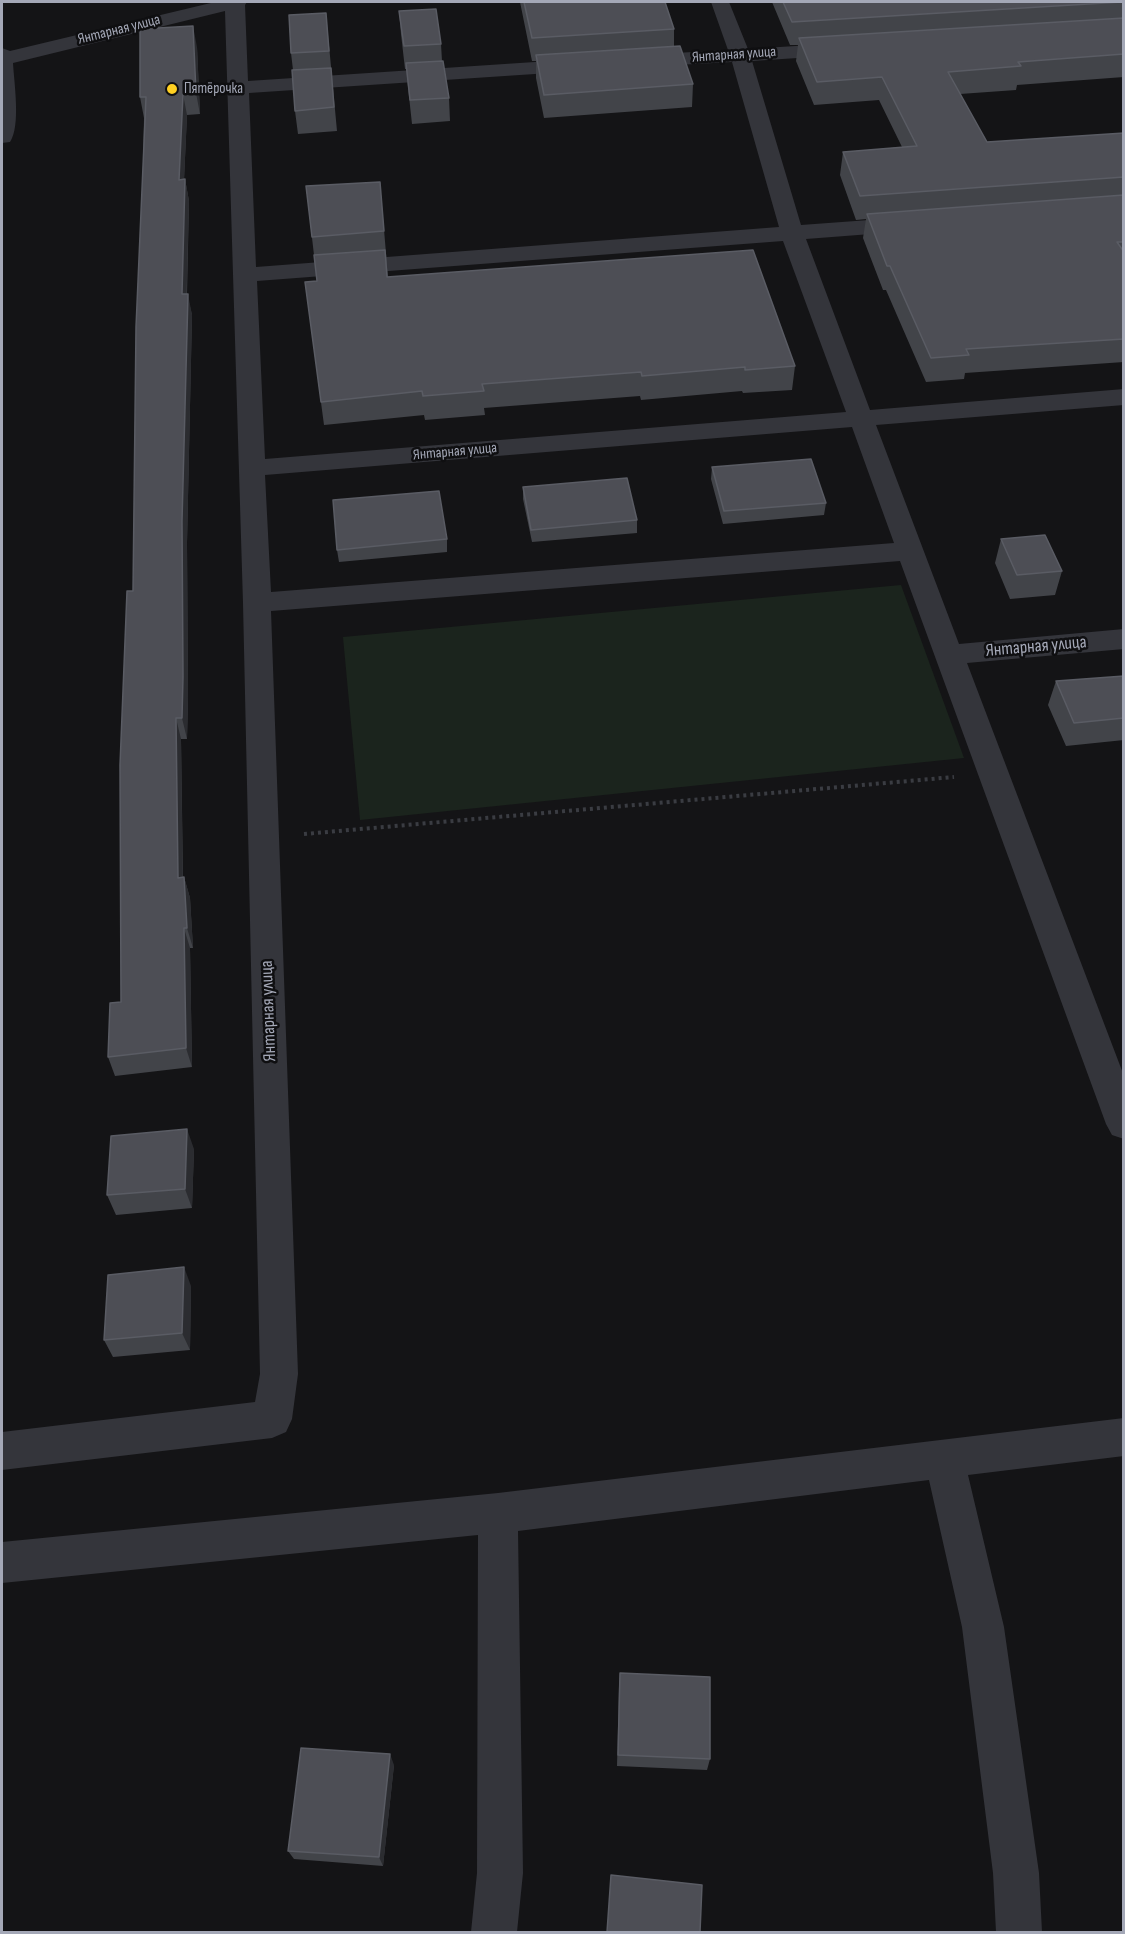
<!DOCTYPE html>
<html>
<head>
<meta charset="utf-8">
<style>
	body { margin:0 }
	#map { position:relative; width:1125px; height:1934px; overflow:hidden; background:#141416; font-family:"Sofia Sans Condensed",sans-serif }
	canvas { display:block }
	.frame { position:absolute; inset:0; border:3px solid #a4a8b7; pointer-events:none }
</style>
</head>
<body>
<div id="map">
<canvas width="1125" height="1934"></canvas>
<div class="frame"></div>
</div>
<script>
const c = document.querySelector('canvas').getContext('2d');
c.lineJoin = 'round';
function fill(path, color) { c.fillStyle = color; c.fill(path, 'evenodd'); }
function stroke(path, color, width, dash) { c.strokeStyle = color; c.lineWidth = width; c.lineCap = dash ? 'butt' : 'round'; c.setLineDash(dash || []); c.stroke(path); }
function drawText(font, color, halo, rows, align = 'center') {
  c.font = font + ' "Sofia Sans Condensed",sans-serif'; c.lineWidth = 5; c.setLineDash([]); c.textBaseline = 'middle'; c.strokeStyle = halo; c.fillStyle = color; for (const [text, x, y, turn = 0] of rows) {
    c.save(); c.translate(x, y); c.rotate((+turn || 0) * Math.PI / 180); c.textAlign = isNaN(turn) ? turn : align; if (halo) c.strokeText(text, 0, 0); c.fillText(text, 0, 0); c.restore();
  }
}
const green = new Path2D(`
	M 901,585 L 964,758 L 360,820 L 343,637 Z`);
const path = new Path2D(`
	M 304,834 L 954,777`);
const street = new Path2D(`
	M 215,2 L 247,2 L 245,5 L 248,81 L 580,59 L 587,61 L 590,65 L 587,69 L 580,71 L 249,93 L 256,267 L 779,227 L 732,62 L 640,67 L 633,65 L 630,61 L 633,57 L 640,55 L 728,50 L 711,2 L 729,2 L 748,49 L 843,43 L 850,45 L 853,49 L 850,53 L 843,55 L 752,61 L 801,225 L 910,217 L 918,219 L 921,224 L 918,229 L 910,231 L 806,239 L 870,410 L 1124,389 L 1124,405 L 876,425 L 959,644 L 1124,629 L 1124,649 L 967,663 L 1124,1076 L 1124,1139 L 1112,1135 L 1106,1124 L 900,561 L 271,611 L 298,1374 L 292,1419 L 286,1432 L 272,1438 L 2,1470 L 2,1432 L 255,1402 L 260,1374 L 243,603 L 225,11 L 13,63 C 14,82 21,126 10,142 L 2,143 L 2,48 L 10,51 ZM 783,241 L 846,412 L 265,459 L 257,281 ZM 852,427 L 894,543 L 271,592 L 265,475 Z
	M 1124,1418 L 1124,1456 L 968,1475 L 1004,1627 L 1039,1873 L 1042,1932 L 996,1932 L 993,1873 L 962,1627 L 929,1480 L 518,1531 L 523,1873 L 517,1932 L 471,1932 L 477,1873 L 478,1535 L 2,1583 L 2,1542 L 498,1493 Z`);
const wall = new Path2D(`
	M 520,2 L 665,2 L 674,29 L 674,46 L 693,84 L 692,107 L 544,118 L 536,78 L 536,61 L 532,61 Z
	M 772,2 L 1124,2 L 1124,77 L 1017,85 L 1016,90 L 960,94 L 987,142 L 1124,133 L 1124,362 L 965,373 L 964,379 L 926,382 L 886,290 L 883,290 L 863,238 L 866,219 L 856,220 L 840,175 L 843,152 L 902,147 L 879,100 L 814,105 L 796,61 L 798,45 L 790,45 Z
	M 399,11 L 441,44 L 442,61 L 449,98 L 450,121 L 412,124 L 406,69 L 405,69 L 401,34 Z
	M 326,13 L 337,131 L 298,134 L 295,111 L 293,70 L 291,53 Z
	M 197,47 L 200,114 L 187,115 L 184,180 L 185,179 L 189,201 L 187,294 L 192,315 L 187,543 L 188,699 L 187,739 L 181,739 L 183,878 L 184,877 L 190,898 L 193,948 L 190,948 L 192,1067 L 115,1076 L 108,1057 L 121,1002 L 133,591 L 144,118 L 140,97 Z
	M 380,182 L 388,277 L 795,366 L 792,390 L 743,393 L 742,391 L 641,400 L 640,396 L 484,408 L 485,415 L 425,420 L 424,415 L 324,425 L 305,282 L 317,281 L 306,186 Z
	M 712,467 L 826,503 L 824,515 L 723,524 L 711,479 Z
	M 523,487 L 637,520 L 637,533 L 532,542 L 523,499 Z
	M 447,539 L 447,552 L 339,562 L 337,550 Z
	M 1001,539 L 1062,571 L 1055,595 L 1010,599 L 995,563 Z
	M 1124,676 L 1124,740 L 1066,746 L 1048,705 L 1056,681 Z
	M 194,1149 L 192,1208 L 116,1215 L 107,1195 Z
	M 191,1286 L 190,1350 L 113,1357 L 104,1340 Z
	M 620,1673 L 710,1759 L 707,1770 L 617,1766 L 619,1685 Z
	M 394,1765 L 383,1866 L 294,1859 L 288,1851 Z`);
const shadedWall = new Path2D(`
	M 193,26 L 197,47 L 200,114 L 196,93 Z
	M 183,94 L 187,115 L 183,201 L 179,180 Z
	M 185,179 L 189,201 L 186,316 L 182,294 Z
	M 188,294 L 192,315 L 187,543 L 188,699 L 187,739 L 182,718 L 182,521 Z
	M 176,718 L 181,739 L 183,899 L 178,878 Z
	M 184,877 L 190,898 L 193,948 L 187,928 Z
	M 184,928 L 190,948 L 192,1067 L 186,1048 Z
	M 187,1129 L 194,1149 L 192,1208 L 185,1189 Z
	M 184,1267 L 191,1286 L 190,1350 L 182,1333 Z
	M 390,1754 L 394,1765 L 383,1866 L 379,1857 Z`);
const building = new Path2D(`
	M 524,2 L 665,2 L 674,29 L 532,38 Z
	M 783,2 L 1122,2 L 792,22 Z
	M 436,9 L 441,44 L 404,46 L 399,11 Z
	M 326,13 L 329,51 L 291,53 L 289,15 Z
	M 1124,18 L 1124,54 L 1018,62 L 1021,66 L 948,72 L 987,142 L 1124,133 L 1124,177 L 860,196 L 843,152 L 917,146 L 882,77 L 817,82 L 799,38 Z
	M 193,26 L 196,93 L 183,94 L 179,180 L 185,179 L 182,294 L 188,294 L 182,521 L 183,677 L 182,718 L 176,718 L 178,878 L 184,877 L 187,928 L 184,928 L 186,1048 L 108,1057 L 110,1003 L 121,1002 L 120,765 L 127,591 L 133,591 L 136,327 L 146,97 L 140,97 L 140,29 Z
	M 680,46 L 693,84 L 544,95 L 536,55 Z
	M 443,61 L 449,98 L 410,100 L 406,63 Z
	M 331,68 L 334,107 L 295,111 L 292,70 Z
	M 380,182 L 384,231 L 312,237 L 306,186 Z
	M 1124,195 L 1124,242 L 1117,242 L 1124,252 L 1124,339 L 966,349 L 969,355 L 931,358 L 890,266 L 887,266 L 867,214 Z
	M 385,250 L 387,277 L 753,250 L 795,366 L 745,370 L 745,367 L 642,376 L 641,372 L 482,384 L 484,391 L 423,396 L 422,391 L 321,402 L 305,282 L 317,281 L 314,255 Z
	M 811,459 L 826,503 L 724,511 L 712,467 Z
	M 627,478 L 637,520 L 531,530 L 523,487 Z
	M 439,491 L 447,539 L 337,550 L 333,500 Z
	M 1045,535 L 1062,571 L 1017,575 L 1001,539 Z
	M 1124,676 L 1124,718 L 1074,723 L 1056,681 Z
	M 187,1129 L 185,1189 L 107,1195 L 111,1136 Z
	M 184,1267 L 182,1333 L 104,1340 L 108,1275 Z
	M 620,1673 L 710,1677 L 710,1759 L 618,1755 Z
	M 301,1748 L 390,1754 L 379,1857 L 288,1851 Z
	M 611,1875 L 702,1885 L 700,1932 L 607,1932 Z`);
const markers = [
	[172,89,6,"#ffd022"]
];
const farStreetnames = [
	["Янтарная улица",119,30,-14],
	["Янтарная улица",734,55,-4],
	["Янтарная улица",455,452,-5]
];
const farPoinames = [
	["Пятёрочка",184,89]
];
const streetNames = [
	["Янтарная улица",1036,647,-5],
	["Янтарная улица",269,1011,-92]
];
fill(green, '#1b241d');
stroke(path, '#3a3c42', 4, [3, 4]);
fill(street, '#34353b');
fill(wall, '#424449');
fill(shadedWall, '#2b2c30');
fill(building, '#4d4e55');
stroke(building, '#5a5c64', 1.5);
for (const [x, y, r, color] of markers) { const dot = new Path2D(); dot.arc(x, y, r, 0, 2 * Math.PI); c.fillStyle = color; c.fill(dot); stroke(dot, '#0f0f11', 2); }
drawText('15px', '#a4a8b7', '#0f0f11', farStreetnames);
drawText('15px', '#a4a8b7', '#0f0f11', farPoinames, 'left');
drawText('18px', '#a4a8b7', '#0f0f11', streetNames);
</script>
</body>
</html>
